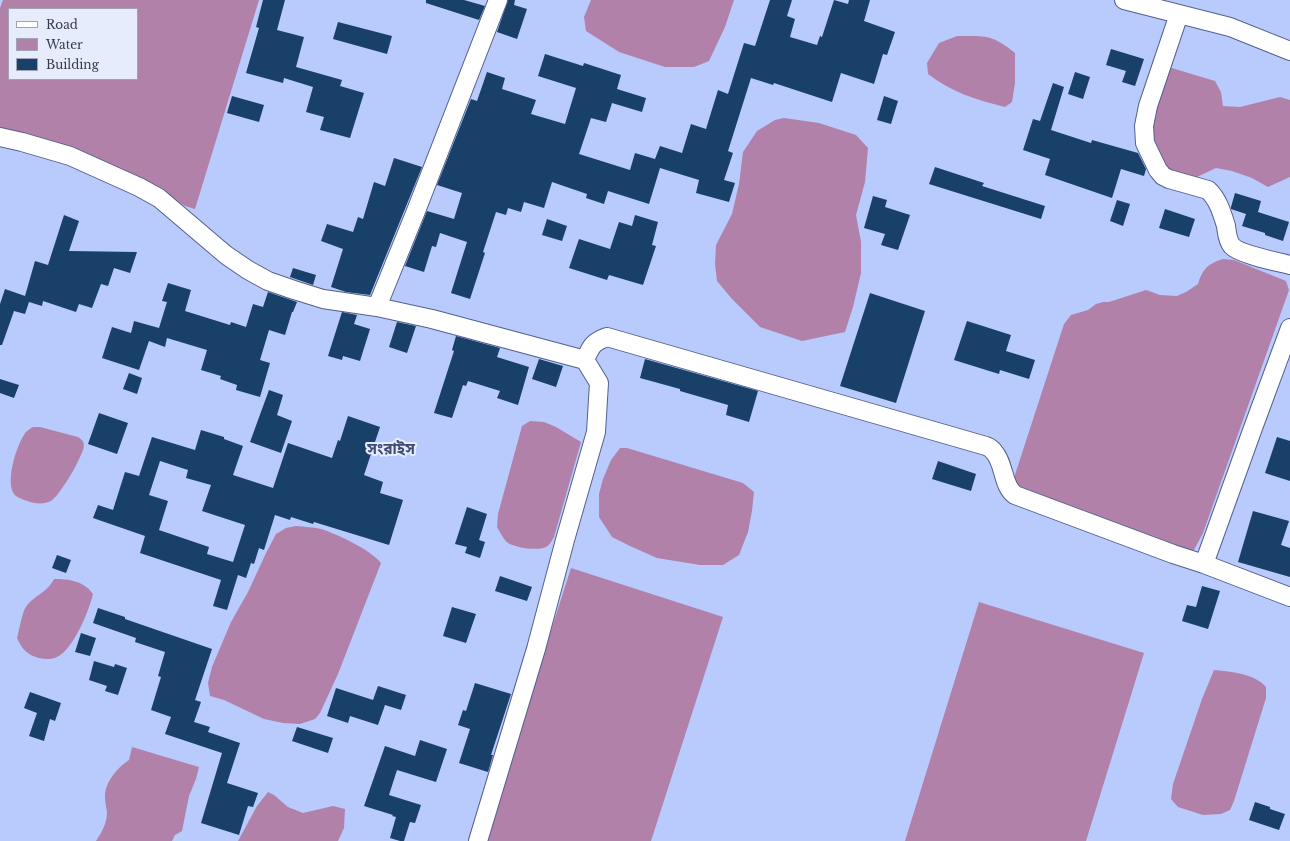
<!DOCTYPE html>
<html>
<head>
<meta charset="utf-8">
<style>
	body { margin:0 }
	#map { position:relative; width:1290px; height:841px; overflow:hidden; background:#b9cafd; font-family:"Libre Baskerville",serif }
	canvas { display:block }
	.legend { position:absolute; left:8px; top:8px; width:130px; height:72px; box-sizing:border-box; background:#e6ecfc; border:1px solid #9ea4b6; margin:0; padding:5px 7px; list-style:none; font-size:12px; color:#33394e }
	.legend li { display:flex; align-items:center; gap:8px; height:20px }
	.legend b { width:20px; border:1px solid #9ea4b6 }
</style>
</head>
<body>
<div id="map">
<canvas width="1290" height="841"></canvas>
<ul class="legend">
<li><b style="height:5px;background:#fff"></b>Road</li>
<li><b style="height:11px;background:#b181aa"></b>Water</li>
<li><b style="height:11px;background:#184068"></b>Building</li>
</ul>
</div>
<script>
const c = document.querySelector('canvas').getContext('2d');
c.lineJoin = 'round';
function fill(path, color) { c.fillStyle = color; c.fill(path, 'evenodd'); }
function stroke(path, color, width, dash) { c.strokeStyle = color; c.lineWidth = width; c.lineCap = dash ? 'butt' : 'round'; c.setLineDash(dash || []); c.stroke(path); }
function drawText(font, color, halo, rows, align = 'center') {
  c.font = font + ' "Libre Baskerville","Noto Sans Bengali",serif'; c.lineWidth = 4; c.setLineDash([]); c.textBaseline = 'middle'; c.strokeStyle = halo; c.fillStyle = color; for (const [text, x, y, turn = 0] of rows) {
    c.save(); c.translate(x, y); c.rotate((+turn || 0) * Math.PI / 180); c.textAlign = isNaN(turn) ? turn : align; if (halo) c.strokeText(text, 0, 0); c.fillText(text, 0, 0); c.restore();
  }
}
const water = new Path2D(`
	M 3,0 L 259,0 L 195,209 L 185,206 L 160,190 L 0,131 L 0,8 ZM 9,9 L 137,9 L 137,79 L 9,79 Z
	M 591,0 L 734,0 L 725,27 L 709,61 L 694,67 L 665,67 L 619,52 L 586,31 L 584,17 Z
	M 957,36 C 985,36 992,34 1015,53 L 1015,83 L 1012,102 L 1005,107 C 977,100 951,92 928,74 L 927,63 L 939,43 Z
	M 1165,66 L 1215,81 L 1221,92 L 1223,106 L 1240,107 L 1280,97 L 1290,100 L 1290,177 L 1268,187 L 1252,178 L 1232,171 L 1216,168 L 1197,177 L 1182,177 L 1167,168 L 1152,144 L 1150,119 Z
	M 784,118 L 819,123 L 856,135 L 868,148 L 865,182 L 856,215 L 861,242 L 861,273 L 853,307 L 845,332 L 802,341 L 760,327 L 732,299 L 717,281 L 715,264 L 716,245 L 732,214 L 739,184 L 743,152 L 757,131 L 775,120 Z
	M 1223,259 L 1234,260 L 1286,281 L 1289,290 L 1203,533 L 1194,550 L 1189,551 L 1011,487 L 1064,324 L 1071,315 L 1088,310 L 1096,304 L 1103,302 L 1109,302 L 1146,290 L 1160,295 L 1177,296 L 1186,292 L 1198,284 C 1202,270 1208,263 1223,259 Z
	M 530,421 L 544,422 L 556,427 L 581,442 L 554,537 C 552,540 550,545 546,547 C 538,551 516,548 508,543 C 504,540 500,532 497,527 L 498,514 L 522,426 Z
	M 33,427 L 40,427 L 78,437 C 87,442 84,449 80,457 C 76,467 59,496 51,501 C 45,504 37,504 30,502 C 25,500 17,498 14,494 C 5,481 17,443 26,432 C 28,430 30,429 33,427 Z
	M 620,448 L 627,448 L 743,483 L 754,492 L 752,511 L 748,532 L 739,555 L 723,565 L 700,565 L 657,558 L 630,546 L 612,537 L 599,517 L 599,494 L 603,479 L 611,460 Z
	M 296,526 C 304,527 313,527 321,529 C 337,534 371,550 381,563 L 338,674 L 320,713 L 315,719 L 300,724 L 283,723 L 264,719 L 224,700 L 210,696 L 208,683 L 212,667 L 231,622 L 248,592 L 266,553 L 276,534 L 286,528 Z
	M 571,568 L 723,617 L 651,841 L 488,841 L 484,840 Z
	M 54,579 C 69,579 84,581 93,594 C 89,611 73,650 57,657 C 50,660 45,659 39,658 C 26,654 23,650 17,638 C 19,632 22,612 26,607 C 34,595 46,594 54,579 Z
	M 979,602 L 1144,653 L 1086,841 L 905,841 Z
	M 1214,670 C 1231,672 1254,673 1266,687 L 1266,698 L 1234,801 L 1230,810 L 1221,814 L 1203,815 L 1178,807 L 1171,799 L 1173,784 L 1202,699 Z
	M 132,747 L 199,767 L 196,779 L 189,796 L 182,831 L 175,835 L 172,841 L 96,841 C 102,832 107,823 107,812 C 106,806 105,801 105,796 C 105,782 118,767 129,760 Z
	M 268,792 L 274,795 L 288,807 L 303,813 L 333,806 L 345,809 L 344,828 L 338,841 L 238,841 L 257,806 Z`);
const building = new Path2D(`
	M 263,0 L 285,0 L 277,30 L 304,37 L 296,67 L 342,80 L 340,86 L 364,93 L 350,138 L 320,130 L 324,117 L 306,112 L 313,87 L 284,78 L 283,83 L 246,73 L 259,28 L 256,27 Z
	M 426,0 L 464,0 L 485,6 L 479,20 L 426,3 Z
	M 508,0 L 515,0 L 514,5 L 527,9 L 517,39 L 497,32 Z
	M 770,0 L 792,0 L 787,16 L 795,19 L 790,37 L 817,45 L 820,36 L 822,37 L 834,0 L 848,4 L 849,0 L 870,0 L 864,21 L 895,32 L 887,55 L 883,54 L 874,84 L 841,73 L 832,102 L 774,83 L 773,85 L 751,78 L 728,151 L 733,153 L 724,180 L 735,183 L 729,202 L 696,193 L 699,180 L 660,168 L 649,204 L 608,191 L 604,204 L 586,198 L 587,194 L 552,182 L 544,208 L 524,202 L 521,212 L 508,208 L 506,215 L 496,212 L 483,252 L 485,253 L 470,299 L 451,293 L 467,242 L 440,233 L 436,247 L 432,246 L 424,272 L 405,266 L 427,211 L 454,219 L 462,193 L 437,185 L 471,99 L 477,101 L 487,72 L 505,78 L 502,89 L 536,100 L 531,114 L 565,124 L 576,88 L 538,76 L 545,54 L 583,66 L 584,63 L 621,75 L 617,89 L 646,98 L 642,112 L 612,103 L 606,122 L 591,118 L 579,154 L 630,170 L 635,153 L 655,159 L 660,146 L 682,153 L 691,124 L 706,129 L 718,90 L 728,94 L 744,43 L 755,46 Z
	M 338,22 L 392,36 L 387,54 L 333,39 Z
	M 1111,49 L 1144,59 L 1135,86 L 1122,82 L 1126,71 L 1106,65 Z
	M 1075,72 L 1090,77 L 1083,99 L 1068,94 Z
	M 1053,83 L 1064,87 L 1051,130 L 1091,143 L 1092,140 L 1138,153 L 1146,169 L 1144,176 L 1121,169 L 1112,198 L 1045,175 L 1050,159 L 1023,150 L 1033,119 L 1040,121 Z
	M 232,96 L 264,105 L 259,122 L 227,113 Z
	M 884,96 L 898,101 L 891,124 L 877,120 Z
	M 394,158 L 422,167 L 370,295 L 346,292 L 331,287 L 343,249 L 321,241 L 327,224 L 353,232 L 358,217 L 363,219 L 374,182 L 385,186 Z
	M 935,167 L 984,183 L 982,186 L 1045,206 L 1041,219 L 929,184 Z
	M 1235,193 L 1261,201 L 1258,212 L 1289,222 L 1283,241 L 1265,235 L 1265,233 L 1242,226 L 1246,214 L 1231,209 L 1231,207 Z
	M 873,196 L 887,200 L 885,207 L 910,215 L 898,250 L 881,245 L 885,234 L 864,228 Z
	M 1117,200 L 1130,204 L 1123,226 L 1110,221 Z
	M 1165,209 L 1195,219 L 1189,237 L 1159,228 Z
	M 64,215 L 79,221 L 69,251 L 137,252 L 130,273 L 114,268 L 108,286 L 101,284 L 92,308 L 79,304 L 76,312 L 43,301 L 42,306 L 29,302 L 25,314 L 14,311 L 2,345 L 0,345 L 0,304 L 5,289 L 25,296 L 35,261 L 48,265 Z
	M 635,215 L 658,222 L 652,245 L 656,246 L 643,285 L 609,275 L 607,280 L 569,268 L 579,239 L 610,249 L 619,222 L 632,226 Z
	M 547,219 L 567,226 L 562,241 L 542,235 Z
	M 293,268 L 316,275 L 313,285 L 290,277 Z
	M 168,283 L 191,290 L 185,311 L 230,325 L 231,322 L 246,327 L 253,304 L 263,307 L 268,292 L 297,302 L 293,312 L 292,312 L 285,335 L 269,330 L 260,360 L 270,363 L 260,397 L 236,390 L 237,385 L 220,379 L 221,376 L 201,370 L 207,350 L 167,338 L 165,347 L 149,341 L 139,370 L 102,358 L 112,327 L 131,333 L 134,321 L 159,328 L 167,302 L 162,301 Z
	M 870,293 L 925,311 L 896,403 L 840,386 Z
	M 342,312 L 357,315 L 354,324 L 370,329 L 360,361 L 343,356 L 342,360 L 328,356 Z
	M 967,321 L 1011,335 L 1006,351 L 1035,360 L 1029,379 L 1000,370 L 999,374 L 954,360 Z
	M 397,322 L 416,326 L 407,353 L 389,347 Z
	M 456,336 L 500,348 L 497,357 L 529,367 L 518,405 L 497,398 L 500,391 L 468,381 L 466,386 L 463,385 L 452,418 L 434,413 L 454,351 L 452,350 Z
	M 539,359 L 563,366 L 556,387 L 532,379 Z
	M 645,359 L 758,391 L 749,422 L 726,415 L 728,405 L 680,391 L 680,389 L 640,378 Z
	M 129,373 L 142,378 L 137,394 L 123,389 Z
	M 0,379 L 19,385 L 14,398 L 0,393 Z
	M 269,390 L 283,395 L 277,415 L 292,421 L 281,453 L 250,442 Z
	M 99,413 L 128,423 L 117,454 L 88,444 Z
	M 348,416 L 380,427 L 364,475 L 383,482 L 380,493 L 403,500 L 389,545 L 314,522 L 313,524 L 291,517 L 290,520 L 275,515 L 264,550 L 259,548 L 254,564 L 251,563 L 246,578 L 238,575 L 227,610 L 213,606 L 221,580 L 140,553 L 145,536 L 93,518 L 98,505 L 113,510 L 125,472 L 139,476 L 152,437 L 195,450 L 201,430 L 224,437 L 224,439 L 243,446 L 233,475 L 273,488 L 288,443 L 332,458 L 338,440 L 340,441 ZM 160,461 L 188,470 L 186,478 L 211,485 L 202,511 L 245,525 L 233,562 L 207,554 L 209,547 L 159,530 L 168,501 L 149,495 Z
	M 1277,437 L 1290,441 L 1290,481 L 1265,473 Z
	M 938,461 L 976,474 L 971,491 L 932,479 Z
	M 467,507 L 487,514 L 479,540 L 485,542 L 480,558 L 465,553 L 467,547 L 455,544 Z
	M 1253,511 L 1289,521 L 1281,545 L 1290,548 L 1290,577 L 1238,562 Z
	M 57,555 L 71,560 L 66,573 L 52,568 Z
	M 500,576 L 532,587 L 527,601 L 495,591 Z
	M 1202,586 L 1220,591 L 1208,629 L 1182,621 L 1187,605 L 1196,607 Z
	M 452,607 L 476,614 L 466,643 L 443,636 Z
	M 98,608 L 125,617 L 125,619 L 212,649 L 195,700 L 201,702 L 194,722 L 210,727 L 208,732 L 240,743 L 227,783 L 258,793 L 253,807 L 248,806 L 239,835 L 201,823 L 222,753 L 165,734 L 171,717 L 151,710 L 161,677 L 158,676 L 165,652 L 135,642 L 136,638 L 93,623 Z
	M 81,633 L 96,638 L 90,656 L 75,652 Z
	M 94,661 L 114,667 L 115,664 L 127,668 L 118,695 L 105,691 L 107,686 L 89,680 Z
	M 475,683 L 511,694 L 491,755 L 493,755 L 488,772 L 459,763 L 470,729 L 458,725 L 463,710 L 466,711 Z
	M 378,686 L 406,695 L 401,710 L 385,705 L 378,725 L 350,716 L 348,723 L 327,716 L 336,688 L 373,700 Z
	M 30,692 L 61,703 L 55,721 L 50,719 L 44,741 L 29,736 L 37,713 L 24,708 Z
	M 297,727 L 333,738 L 328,753 L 292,741 Z
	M 420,740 L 447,749 L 436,782 L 397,770 L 389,795 L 421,805 L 415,823 L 410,822 L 404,841 L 400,841 L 390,838 L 396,817 L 392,816 L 393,815 L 364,806 L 385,746 L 415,756 Z
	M 1255,802 L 1270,807 L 1270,809 L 1285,814 L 1279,830 L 1249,820 Z`);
const minor = new Path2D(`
	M 1124,0 L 1230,27 L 1290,51
	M 1179,14 L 1148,106 L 1144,126 L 1145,143 L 1158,170 L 1163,176 L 1169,179 L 1208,190 C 1218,199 1222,213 1226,226 C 1227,232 1227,240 1232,246 C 1239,254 1278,262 1290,265
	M 0,137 L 22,142 L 70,156 L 139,187 L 159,198 L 226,255 L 248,270 L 268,281 L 294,290 L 323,299 L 377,307 L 432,319 L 585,360
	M 377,307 L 416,211 L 498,0
	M 1204,564 L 1290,597
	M 478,841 L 536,649 L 565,540 L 596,432 L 599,383 L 585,360 C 591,346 593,342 607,337 L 986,446 C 989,447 992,449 994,452 C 1005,464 1002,486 1015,495 L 1173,554 L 1204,564 L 1253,428 L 1290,328`);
const districtNames = [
	["সংরাইস",391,450]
];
fill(water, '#b181aa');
fill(building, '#184068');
stroke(minor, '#53608e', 20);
stroke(minor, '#fff', 18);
drawText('bold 15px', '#3d4a75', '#e6ecfc', districtNames);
</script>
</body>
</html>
